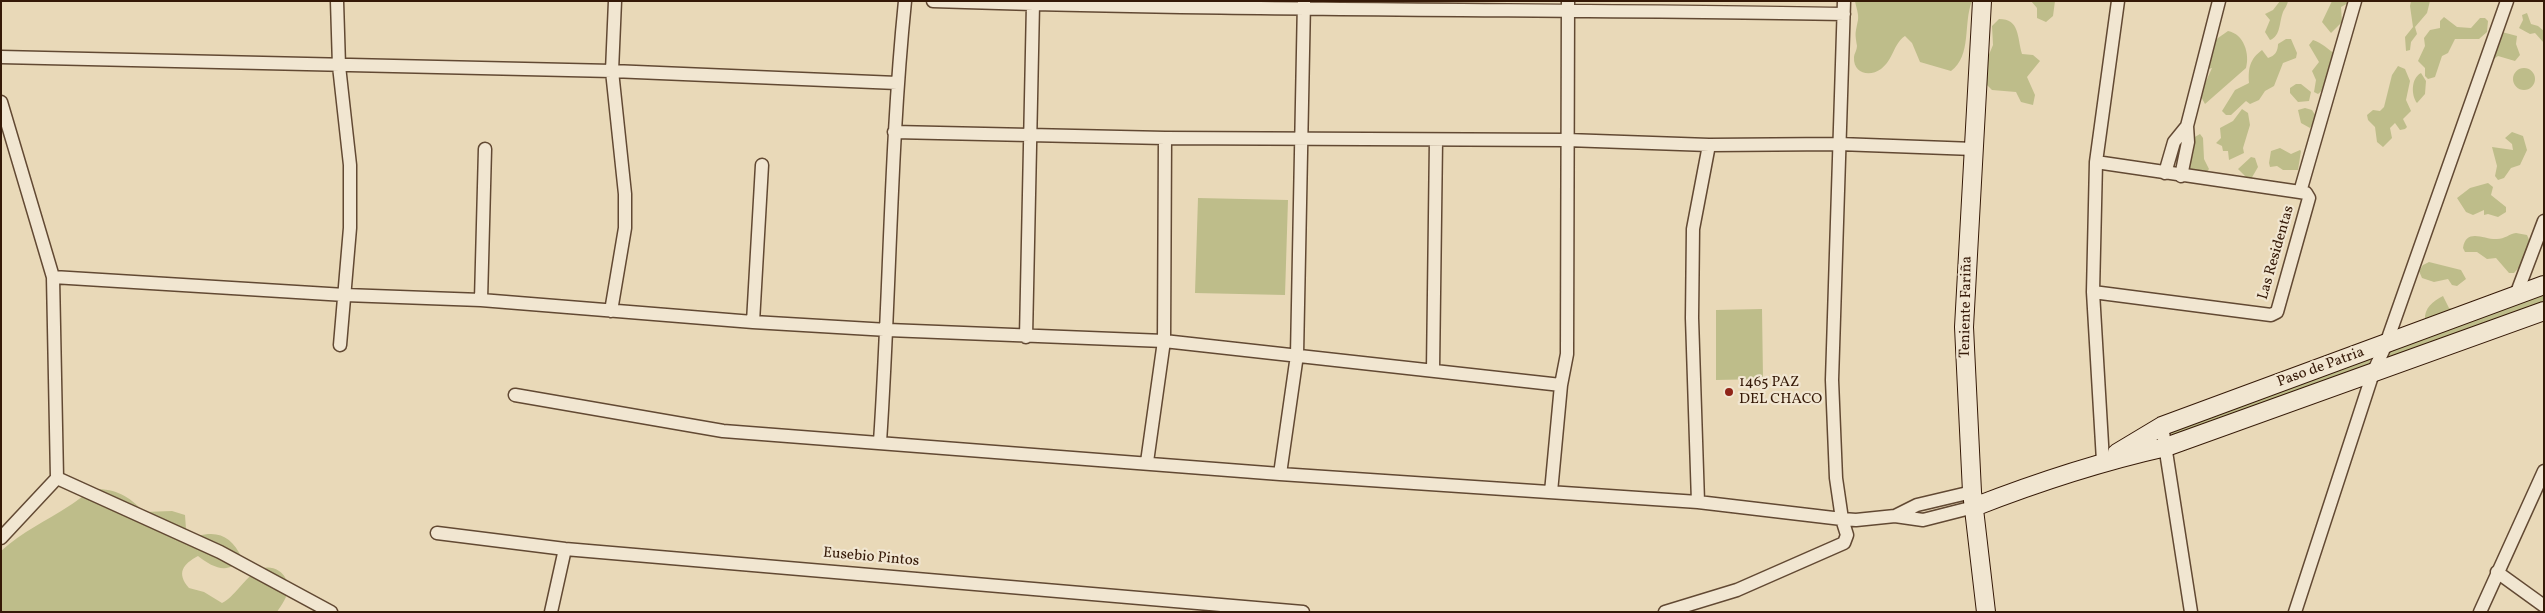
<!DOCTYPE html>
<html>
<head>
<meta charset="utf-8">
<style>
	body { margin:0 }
	#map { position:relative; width:2545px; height:613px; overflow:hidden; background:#e9d9b8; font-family:Vollkorn,serif }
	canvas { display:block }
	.frame { position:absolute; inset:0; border:2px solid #351907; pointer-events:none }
</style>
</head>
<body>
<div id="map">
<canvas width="2545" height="613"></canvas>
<div class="frame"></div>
</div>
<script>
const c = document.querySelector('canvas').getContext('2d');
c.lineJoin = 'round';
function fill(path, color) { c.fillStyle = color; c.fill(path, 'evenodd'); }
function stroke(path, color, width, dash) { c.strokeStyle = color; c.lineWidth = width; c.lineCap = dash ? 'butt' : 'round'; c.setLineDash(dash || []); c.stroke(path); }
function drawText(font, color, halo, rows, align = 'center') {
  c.font = font + ' Vollkorn,serif'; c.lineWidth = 4.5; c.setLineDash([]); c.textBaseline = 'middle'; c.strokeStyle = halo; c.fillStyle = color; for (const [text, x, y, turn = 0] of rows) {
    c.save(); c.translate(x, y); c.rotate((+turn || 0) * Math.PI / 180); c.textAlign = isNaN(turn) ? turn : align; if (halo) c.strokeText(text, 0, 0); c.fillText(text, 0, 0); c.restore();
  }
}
const green = new Path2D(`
	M 1855,1 L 1972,1 C 1963,23 1972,56 1951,71 L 1920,62 L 1912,43 L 1905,36 C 1893,44 1894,59 1881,69 C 1870,77 1853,74 1854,57 C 1854,54 1857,50 1857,46 C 1855,32 1855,35 1858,20 C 1859,14 1856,7 1855,1 Z
	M 2031,1 L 2055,1 L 2053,16 L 2046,22 L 2037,18 L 2037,8 Z
	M 2280,1 L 2288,1 C 2287,6 2285,8 2283,12 C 2279,22 2281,36 2270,40 L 2265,32 L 2270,20 L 2265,14 L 2273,10 Z
	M 2332,1 L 2352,1 L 2341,7 L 2342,22 L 2331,33 L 2322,22 Z
	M 2411,1 L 2430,1 L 2427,13 L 2415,27 L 2417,34 L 2411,42 L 2410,50 L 2406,51 L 2405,37 L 2413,27 L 2410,6 Z
	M 2527,13 L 2531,24 L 2538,26 L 2544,31 L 2544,43 L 2535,33 L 2530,34 L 2519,28 L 2523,20 L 2522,15 Z
	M 2444,17 L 2457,27 L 2471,28 L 2480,18 L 2485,18 L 2488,21 L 2487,32 L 2479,39 L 2455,39 L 2448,53 L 2442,56 L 2435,77 L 2428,79 L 2425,76 L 2425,68 L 2418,61 L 2425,46 L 2424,38 L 2430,30 L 2440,28 L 2440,21 Z
	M 1999,19 C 2020,19 2017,37 2022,54 L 2033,55 L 2040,61 L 2027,77 L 2035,95 L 2033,105 L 2021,102 L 2016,92 L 1992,90 L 1985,83 L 1985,64 L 1993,45 L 1992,26 Z
	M 2228,31 C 2244,34 2250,54 2246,68 L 2205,104 L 2200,95 L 2212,68 L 2208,69 L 2208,45 Z
	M 2502,32 L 2517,36 L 2516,44 L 2520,55 L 2515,61 L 2498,56 L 2491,61 Z
	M 2286,39 L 2291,39 L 2297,53 L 2296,58 L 2283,63 L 2274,86 L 2265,91 L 2259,100 L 2250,104 L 2246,101 L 2231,115 L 2226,115 L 2222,111 L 2235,90 L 2249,83 C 2248,68 2250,59 2262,50 L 2268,58 C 2275,56 2278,51 2278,44 Z
	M 2313,40 C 2322,43 2328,49 2335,54 C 2331,64 2327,89 2318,94 L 2314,92 L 2316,80 L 2312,71 L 2319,62 L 2309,45 Z
	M 2398,66 L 2405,69 L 2410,81 L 2406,100 L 2411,111 L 2403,119 L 2407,127 L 2405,129 L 2400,130 L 2395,123 L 2390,128 L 2392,138 L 2383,147 L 2377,142 L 2375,127 L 2368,120 L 2367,115 L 2373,110 L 2380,111 L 2384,107 L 2392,75 Z
	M2513 79a11 11 0 1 1 22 0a11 11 0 1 1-22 0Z
	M 2421,73 L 2426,81 L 2425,94 L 2417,103 C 2411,95 2411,78 2421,73 Z
	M 2296,84 L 2301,84 L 2311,92 L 2309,101 L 2298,102 L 2290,93 L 2290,88 Z
	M 2305,108 L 2312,110 L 2317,118 L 2310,128 L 2301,123 L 2298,110 Z
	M 2242,109 L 2248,113 L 2250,125 L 2243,148 L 2244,153 L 2229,160 L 2228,151 L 2223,151 L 2222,146 L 2216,143 L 2221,138 L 2220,128 L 2233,121 Z
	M 2512,132 L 2523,136 L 2527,150 L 2520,165 L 2511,168 L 2504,178 L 2498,180 L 2495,176 L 2497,166 L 2492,147 L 2513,150 L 2512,144 L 2505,138 Z
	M 2200,134 L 2203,138 L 2204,159 L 2209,169 L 2206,173 L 2198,174 L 2192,169 L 2185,171 L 2193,138 Z
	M 2280,148 L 2291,154 L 2300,150 L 2301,151 L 2298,170 L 2283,170 L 2277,166 L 2270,167 L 2269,163 L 2271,151 Z
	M 2251,157 L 2255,158 L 2258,167 L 2251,179 L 2246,177 L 2238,169 Z
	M 2488,183 L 2493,187 L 2491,195 L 2506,207 L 2506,212 L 2498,217 L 2488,214 L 2484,215 L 2484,210 L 2473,215 L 2466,212 L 2457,198 L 2470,188 Z
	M 1198,198 L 1288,200 L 1285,295 L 1195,293 Z
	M 2516,233 L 2527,235 L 2530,242 L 2522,264 L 2514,273 L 2509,273 L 2496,258 L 2487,259 L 2477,252 L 2465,252 L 2463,248 C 2466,227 2485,240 2497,239 C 2505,239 2509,234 2516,233 Z
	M 2429,262 L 2461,270 L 2466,279 L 2457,286 L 2452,285 L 2448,279 L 2434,282 L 2422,278 L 2419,271 L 2423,265 Z
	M 2544,293 L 2544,307 L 2387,362 L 2390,349 Z
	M 2443,296 L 2449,308 L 2454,309 L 2425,320 C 2424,308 2433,301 2443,296 Z
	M 1762,309 L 1763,379 L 1716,380 L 1716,310 Z
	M 2372,356 L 2366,370 L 2173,439 L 2170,428 Z
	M 95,489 C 116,489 129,496 144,512 L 172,511 L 185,515 L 186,529 L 198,536 C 220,530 232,538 242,558 C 229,575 213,568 198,556 C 183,564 176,573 189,588 L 204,592 L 222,603 C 240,595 254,556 279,571 C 284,574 288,581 288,587 C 288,597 282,604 277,612 L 1,612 L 1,551 C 22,532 46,521 69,506 C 79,500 84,494 95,489 Z`);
const street = new Path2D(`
	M 337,1 L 339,66 L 350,165 L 350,228 L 340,345
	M 933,1 C 1237,11 1540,9 1844,14
	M 1,57 L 612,71 L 897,83
	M 1,102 L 53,277 L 57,478 L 1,538
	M 894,132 L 1165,138 L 1567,140 L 1709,145 L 1839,144 L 1974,149
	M 2096,162 L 2118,1
	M 2165,173 L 2174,142 L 2187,126
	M 2181,176 L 2188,142 L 2187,126 L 2219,1
	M 53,277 L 345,295 L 481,300 L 753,322 L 888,330 L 1164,341 L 1561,385
	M 2093,292 L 2271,315 L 2277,312 L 2309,198 L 2306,193 L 2300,192 L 2355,1
	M 2516,295 L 2544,221
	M 481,300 L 485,149
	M 611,311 L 625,228 L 625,194 L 612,71 L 615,1
	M 753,322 L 762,165
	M 1026,337 L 1033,4
	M 1433,370 L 1436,140
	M 515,395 L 723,431 L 1280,474 L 1698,502 L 1842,519 L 1836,478 L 1832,380 L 1844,1
	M 2162,426 L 2191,612
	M 880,442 C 890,295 890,148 905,1
	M 2103,461 L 2093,292 L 2096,162 L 2300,192
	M 1147,462 L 1164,341 L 1165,138
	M 1280,474 L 1297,355 L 1304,1
	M 57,478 L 220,552 L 331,612
	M 1551,492 L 1561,385 L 1567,354 L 1568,1
	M 1698,502 L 1692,318 L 1693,229 L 1709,145
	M 1895,516 L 1917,505 L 1972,492
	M 437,533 L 565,549 L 1303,612
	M 2497,572 L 2544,606
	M 551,612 L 565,549
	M 1665,612 L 1737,590 L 1844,543 L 1847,535 L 1842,519 L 1856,520 L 1895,516 L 1923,520 L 1974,507
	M 2295,612 L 2373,373 L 2386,344 L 2507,1
	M 2480,612 L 2544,471`);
const secondary = new Path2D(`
	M 1982,1 L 1964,327 L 1972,492 L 1986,612
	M 2117,453 L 2162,426 L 2544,285
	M 1974,507 C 2038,482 2099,462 2166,447 L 2544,311`);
const markers = [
	[1729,392,5,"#8f2418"]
];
const streetNames = [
	["Las Residentas",2277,253,-74],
	["Teniente Fariña",1967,307,-89],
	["Paso de Patria",2321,368,-20],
	["Eusebio Pintos",871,558,5]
];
const poiNames = [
	["1465 PAZ",1739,383],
	["DEL CHACO",1739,400]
];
fill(green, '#bebd8a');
stroke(street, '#624933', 15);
stroke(secondary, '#351907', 20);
stroke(street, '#f1e6d1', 12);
stroke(secondary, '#f1e6d1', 18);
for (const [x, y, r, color] of markers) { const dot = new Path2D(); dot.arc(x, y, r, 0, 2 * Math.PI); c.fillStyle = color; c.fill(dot); stroke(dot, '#f1e6d1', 2); }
drawText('15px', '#351907', '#f1e6d1', streetNames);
drawText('15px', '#351907', '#f1e6d1', poiNames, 'left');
</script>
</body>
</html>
